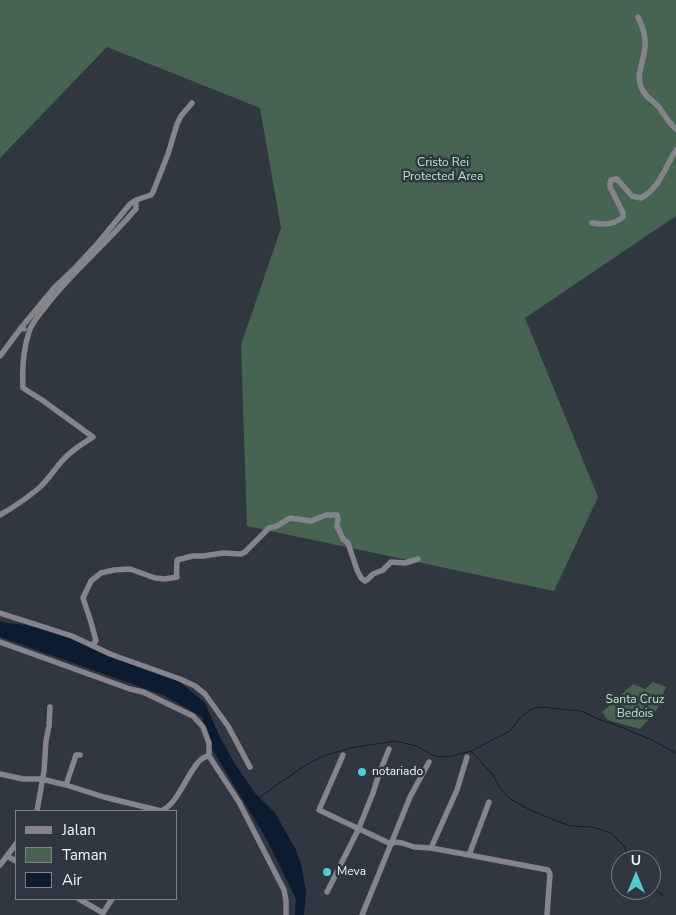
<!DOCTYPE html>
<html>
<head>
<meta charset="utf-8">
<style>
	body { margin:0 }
	#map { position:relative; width:676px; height:915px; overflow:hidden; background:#303741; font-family:"Nunito Sans",sans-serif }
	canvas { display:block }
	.legend { position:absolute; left:15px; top:810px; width:162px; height:90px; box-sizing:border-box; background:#303741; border:1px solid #7d838b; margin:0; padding:6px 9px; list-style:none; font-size:15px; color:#f0f5fb }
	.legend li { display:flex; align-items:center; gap:10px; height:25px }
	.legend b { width:25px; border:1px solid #7d838b }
	.north { position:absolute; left:611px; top:850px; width:50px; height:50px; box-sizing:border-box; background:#303741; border:1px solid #7d838b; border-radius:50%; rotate:0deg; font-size:14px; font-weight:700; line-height:20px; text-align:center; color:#f0f5fb }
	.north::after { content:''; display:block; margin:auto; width:18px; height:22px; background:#52cdcf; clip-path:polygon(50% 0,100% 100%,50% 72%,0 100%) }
</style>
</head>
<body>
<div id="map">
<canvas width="676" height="915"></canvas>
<ul class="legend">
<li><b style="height:6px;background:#85848a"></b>Jalan</li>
<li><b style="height:14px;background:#476452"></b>Taman</li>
<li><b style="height:14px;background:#0b1b30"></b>Air</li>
</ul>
<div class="north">U</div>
</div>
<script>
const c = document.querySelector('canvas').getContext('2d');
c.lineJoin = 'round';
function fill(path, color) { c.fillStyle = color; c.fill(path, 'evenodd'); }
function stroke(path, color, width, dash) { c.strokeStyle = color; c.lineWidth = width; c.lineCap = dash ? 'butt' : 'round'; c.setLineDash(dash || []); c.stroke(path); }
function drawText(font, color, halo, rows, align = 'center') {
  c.font = font + ' "Nunito Sans",sans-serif'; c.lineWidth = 5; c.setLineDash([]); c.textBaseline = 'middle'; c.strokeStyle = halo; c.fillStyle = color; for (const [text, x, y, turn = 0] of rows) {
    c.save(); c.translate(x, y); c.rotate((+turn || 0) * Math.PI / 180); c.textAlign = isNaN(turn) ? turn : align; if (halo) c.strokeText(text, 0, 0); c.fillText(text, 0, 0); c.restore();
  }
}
const green = new Path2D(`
	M 0,0 L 676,0 L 676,216 L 525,318 L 598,497 L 554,591 L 247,526 L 241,345 L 281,228 L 260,108 L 107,47 L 0,158 Z
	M 653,682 L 666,687 L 656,711 L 640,729 L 608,720 L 602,712 L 633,684 L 645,689 Z`);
const water = new Path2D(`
	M 0,621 L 7,623 L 27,625 L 56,633 L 180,682 L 205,703 L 219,735 L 233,761 L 255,793 L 275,813 L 296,850 L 301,864 L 306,891 L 304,915 L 295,915 L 296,899 L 267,840 L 212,749 L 202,717 L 163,695 L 0,637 Z`);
const stream = new Path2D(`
	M 471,751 L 493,775 L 500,788 L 509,798 L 532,811 L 570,826 L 592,827 L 611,833 L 624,846 L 630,860
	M 260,797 L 307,764 L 324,756 L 350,748 L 395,741 L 417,746 L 432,755 L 440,757 L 452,756 L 471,751 L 510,731 L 521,717 L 530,710 L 540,707 L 581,711 L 598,719 L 616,725 L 652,740 L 676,753
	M 651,888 L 663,895`);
const minor = new Path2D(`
	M 638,17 C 643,27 646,36 645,47 C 644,63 634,76 643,91 C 647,98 652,100 657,105 C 664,113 667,122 676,129
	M 592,223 C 603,225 614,225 623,217 L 623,213 L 610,187 L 610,184 L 611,180 L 617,179 L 632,196 L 641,198 C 660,188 665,167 676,150
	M 21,328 L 54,288 L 73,270 L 98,243 L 130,204 L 136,200 L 151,195 L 153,192 L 168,154 L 177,124 L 181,116 L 192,103
	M 0,356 L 21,328 L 24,329
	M 0,515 C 14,507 27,498 39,488 C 48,480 54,470 62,461 C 70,451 82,444 93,437 L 42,400 L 23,388 C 22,370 23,350 29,332 C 32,322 40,314 46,306 C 72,272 106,244 134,211 L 136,209 L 136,200
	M 0,613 L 72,636 L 110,654 L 180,679 L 195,686 L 205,694 L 228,726 L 250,767
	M 0,642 L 130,689 L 143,692 L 193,716 L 203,727 L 209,743 L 209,756 L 239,802 L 284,890 L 286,901 L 286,915
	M 92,645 L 96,641 L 91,622 L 83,598 L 91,581 L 101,573 L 114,570 L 130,569 L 155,578 L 165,579 L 177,577 C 176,572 177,566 177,560 L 193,556 L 203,556 L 223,553 L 241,554 L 245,552 L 269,528 L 277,526 L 290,518 L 311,521 L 326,515 L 337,515 L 338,519 L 337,526 L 343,539 L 348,543 L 357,570 L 361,578 L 365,581 L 367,580 L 373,574 L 383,570 L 391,562 L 405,563 L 418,559
	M 343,755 L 319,810 L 391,844 L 410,797 L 429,762
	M 0,774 L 23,779 L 42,779 L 66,785 L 104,797 L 161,811 C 181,804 192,756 209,756
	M 66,785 L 76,755 L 80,755
	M 37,811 L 44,771 L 46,741 L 49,726 L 50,707
	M 431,848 L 457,790 L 467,757
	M 469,855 L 489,802
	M 7,856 L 16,861
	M 0,865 L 16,844
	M 327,892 L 359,828 L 373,793 L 378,777 L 389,749
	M 79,899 L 103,913 L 112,899
	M 362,915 L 391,844 L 395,842 L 402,843 L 414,847 L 431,848 L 469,855 L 548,870 L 550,874 L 547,915`);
const markers = [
	[362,772,5,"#52cdcf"],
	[327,872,5,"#52cdcf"]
];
const parkNames = [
	["Cristo Rei",443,163],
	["Protected Area",443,177],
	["Santa Cruz",635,700],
	["Bedois",635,714]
];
const poiNames = [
	["notariado",372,772],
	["Meva",337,872]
];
fill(green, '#476452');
fill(water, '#0b1b30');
stroke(stream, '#0b1b30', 1);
stroke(minor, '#85848a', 5.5);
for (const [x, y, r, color] of markers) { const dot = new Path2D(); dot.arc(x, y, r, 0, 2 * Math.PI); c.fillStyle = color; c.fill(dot); stroke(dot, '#303741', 2); }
drawText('12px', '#b2ecc8', '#303741', parkNames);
drawText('12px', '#f0f5fb', '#303741', poiNames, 'left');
</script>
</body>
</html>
